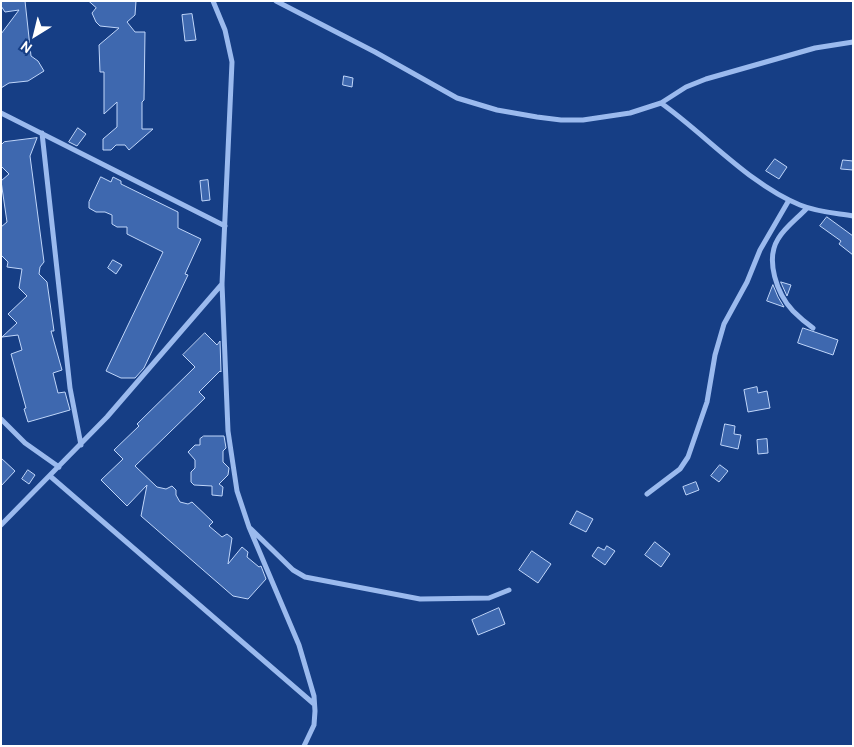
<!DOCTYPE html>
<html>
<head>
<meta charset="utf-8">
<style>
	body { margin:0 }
	#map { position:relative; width:854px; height:747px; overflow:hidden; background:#163e85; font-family:Cabin,sans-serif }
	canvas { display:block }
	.frame { position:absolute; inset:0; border:2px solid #fff; pointer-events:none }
	.north { position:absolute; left:10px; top:10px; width:50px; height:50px; -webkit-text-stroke:4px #163e85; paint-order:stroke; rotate:216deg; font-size:14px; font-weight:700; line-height:20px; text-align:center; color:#fff }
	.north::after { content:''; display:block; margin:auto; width:18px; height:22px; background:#fff; clip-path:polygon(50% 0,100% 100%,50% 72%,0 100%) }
</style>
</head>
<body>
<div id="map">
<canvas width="854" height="747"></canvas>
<div class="frame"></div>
<div class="north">N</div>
</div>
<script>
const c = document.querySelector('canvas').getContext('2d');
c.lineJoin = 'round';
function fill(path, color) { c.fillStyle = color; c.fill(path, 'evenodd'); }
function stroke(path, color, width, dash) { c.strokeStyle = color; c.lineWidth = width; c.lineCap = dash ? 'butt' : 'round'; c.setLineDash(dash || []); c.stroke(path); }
const building = new Path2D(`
	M 1,1 L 25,1 L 31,56 L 38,61 L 44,71 L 28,81 L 9,83 L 1,88 L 1,34 L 19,10 L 5,12 L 1,6 Z
	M 89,1 L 136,1 L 135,15 L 127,22 L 135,32 L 145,32 L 144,100 L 142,102 L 142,129 L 153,129 L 129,150 L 125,145 L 116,145 L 111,150 L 103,150 L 103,139 L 117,127 L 117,102 L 104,114 L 104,72 L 100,72 L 99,45 L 119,28 L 100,26 L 96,22 L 92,13 L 96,8 Z
	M 192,14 L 196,40 L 185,41 L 182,15 Z
	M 344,76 L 353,78 L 352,87 L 343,85 Z
	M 78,128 L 86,134 L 77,146 L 69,142 Z
	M 37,138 L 30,156 L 44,262 L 40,267 L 39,274 L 47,282 L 54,331 L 51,331 L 62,370 L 53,373 L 58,393 L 65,392 L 70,410 L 28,422 L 24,409 L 26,408 L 11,354 L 22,350 L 18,335 L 2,337 L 17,323 L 8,314 L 27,296 L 19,288 L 22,269 L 7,267 L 8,262 L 1,255 L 1,227 L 7,222 L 1,181 L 9,174 L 1,166 L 1,145 L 4,142 Z
	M 775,159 L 787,167 L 779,179 L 766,171 Z
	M 843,160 L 853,161 L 853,170 L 841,169 Z
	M 101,177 L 111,182 L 113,177 L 121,181 L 121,184 L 178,212 L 178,228 L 201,239 L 185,274 L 188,275 L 144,368 L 135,378 L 121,378 L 106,371 L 163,252 L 127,234 L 127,227 L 117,227 L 112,224 L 112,215 L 105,212 L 96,212 L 89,208 L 89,202 Z
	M 208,180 L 210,200 L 202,201 L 200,181 Z
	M 827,217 L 853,236 L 853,255 L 839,244 L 841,241 L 820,226 Z
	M 113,260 L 122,265 L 116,274 L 108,268 Z
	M 781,282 L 791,285 L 787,296 L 782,285 Z
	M 773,285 L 778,297 L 784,307 L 767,301 Z
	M 803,328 L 838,340 L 833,355 L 798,343 Z
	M 205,333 L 217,345 L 220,341 L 221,372 L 220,371 L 199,392 L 205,398 L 135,466 L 157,487 L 166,489 L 172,486 L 176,490 L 176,495 L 180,502 L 188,504 L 192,502 L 213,522 L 209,526 L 222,537 L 227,534 L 232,538 L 228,564 L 242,547 L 248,552 L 247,557 L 259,567 L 261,566 L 266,579 L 248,599 L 233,596 L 141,516 L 147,485 L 127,506 L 101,480 L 123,459 L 114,450 L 139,426 L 137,424 L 195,367 L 183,355 Z
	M 757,387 L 758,393 L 767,391 L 770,408 L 748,412 L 744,390 Z
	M 725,424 L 735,426 L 734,434 L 741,435 L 738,449 L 721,445 Z
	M 204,436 L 224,436 L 226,448 L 223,451 L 223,462 L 229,468 L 228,475 L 219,484 L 223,487 L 222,496 L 212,495 L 212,486 L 194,485 L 191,482 L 191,472 L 195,468 L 195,460 L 188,452 L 195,445 L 200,445 L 200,439 Z
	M 767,439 L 768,453 L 758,454 L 757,440 Z
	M 1,458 L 15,471 L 1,486 Z
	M 720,465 L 728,471 L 719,482 L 711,476 Z
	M 28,470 L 35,475 L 29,484 L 22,479 Z
	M 696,482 L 699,490 L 686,495 L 683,487 Z
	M 577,511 L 593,519 L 586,532 L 570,524 Z
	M 655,542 L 670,554 L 661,567 L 645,555 Z
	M 607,546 L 615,551 L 605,565 L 592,556 L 598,547 L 604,550 Z
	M 532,551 L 551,564 L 538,583 L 519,570 Z
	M 499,608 L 505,624 L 478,635 L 472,620 Z`);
const street = new Path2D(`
	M 213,1 L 225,30 L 232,62 L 222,284 L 228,431 L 237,491 L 249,527 L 299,645 L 314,696 L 315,711 L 314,725 L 304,746
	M 276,1 L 375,52 L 457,98 L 497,110 L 537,117 L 561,120 L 583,120 L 630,113 L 661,103 L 686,87 L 706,79 L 815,48 L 853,42
	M 661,103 C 706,135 750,185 800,205 C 817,212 835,213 853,216
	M 1,113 L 225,226
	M 42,133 L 70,388 L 81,445
	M 807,208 C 798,218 785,227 778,239 C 765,260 777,294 793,311 C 799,317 806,323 813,328
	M 1,419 L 25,443 L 59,467
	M 50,476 L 314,704
	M 647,494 L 680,469 L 688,457 L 707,402 L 715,355 L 724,324 L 747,282 L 760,250 L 789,200
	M 1,525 L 107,417 L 222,284
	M 251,529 L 293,570 L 305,577 L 420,599 L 489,598 L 509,590`);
fill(building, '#3e68af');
stroke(building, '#c0d6fa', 1);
stroke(street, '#9bbaee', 5);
</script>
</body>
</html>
